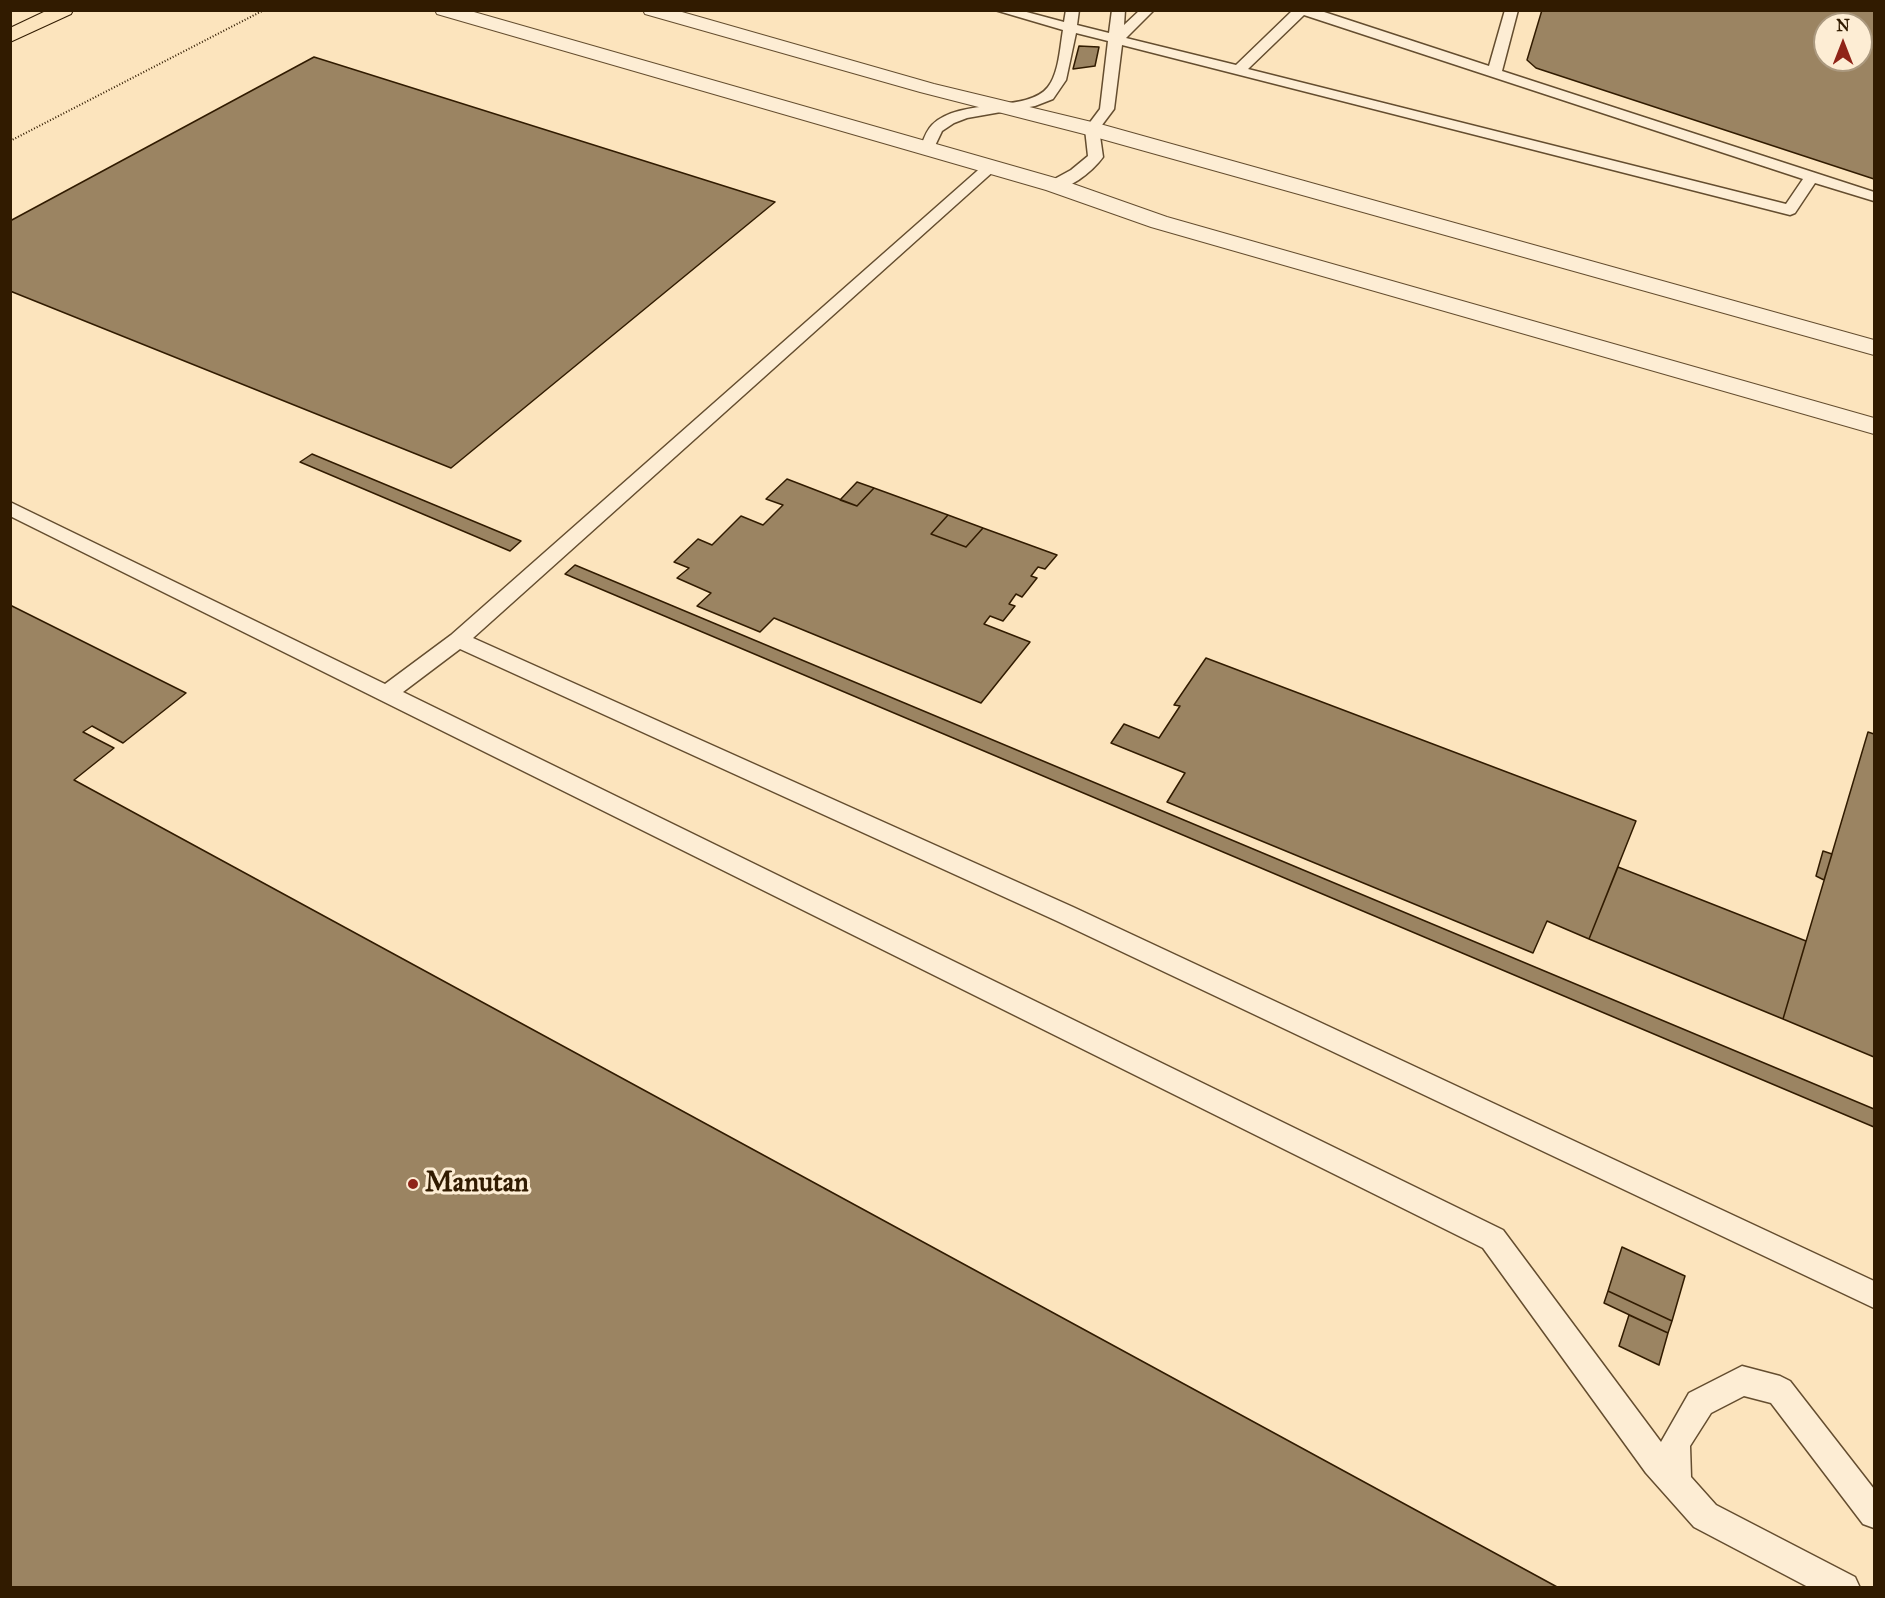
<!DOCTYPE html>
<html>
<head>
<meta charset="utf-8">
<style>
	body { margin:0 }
	#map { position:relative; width:1885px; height:1598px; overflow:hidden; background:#fce4bd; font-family:"IM FELL Great Primer",serif }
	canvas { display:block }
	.frame { position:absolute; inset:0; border:12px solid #311b00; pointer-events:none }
	.north { position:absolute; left:1813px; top:12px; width:60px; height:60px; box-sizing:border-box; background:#fdedd4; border:2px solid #ab997f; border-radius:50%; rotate:0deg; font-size:16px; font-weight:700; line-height:24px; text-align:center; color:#311b00 }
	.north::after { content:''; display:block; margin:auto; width:21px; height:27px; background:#8f2418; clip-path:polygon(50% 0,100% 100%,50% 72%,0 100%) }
</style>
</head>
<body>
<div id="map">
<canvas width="1885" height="1598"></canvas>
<div class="frame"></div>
<div class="north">N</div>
</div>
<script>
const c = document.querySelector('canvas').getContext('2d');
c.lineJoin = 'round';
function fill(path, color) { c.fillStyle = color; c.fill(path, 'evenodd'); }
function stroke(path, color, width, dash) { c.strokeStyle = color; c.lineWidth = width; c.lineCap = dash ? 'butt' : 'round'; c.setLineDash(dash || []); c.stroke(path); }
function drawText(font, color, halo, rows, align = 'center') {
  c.font = font + ' "IM FELL Great Primer",serif'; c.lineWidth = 6; c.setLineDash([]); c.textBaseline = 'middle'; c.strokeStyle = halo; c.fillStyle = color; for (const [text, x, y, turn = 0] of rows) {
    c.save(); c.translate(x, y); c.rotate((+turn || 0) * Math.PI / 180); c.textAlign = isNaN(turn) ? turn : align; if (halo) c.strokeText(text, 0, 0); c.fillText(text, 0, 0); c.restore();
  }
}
const building = new Path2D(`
	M 1542,10 L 1874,10 L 1874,179 L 1536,68 L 1527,60 ZM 1825,24 L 1861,24 L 1861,60 L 1825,60 Z
	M 1079,46 L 1099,47 L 1095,66 L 1073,69 Z
	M 314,57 L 775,202 L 451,468 L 10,291 L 10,221 Z
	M 312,454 L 521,541 L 510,551 L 300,462 Z
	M 787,479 L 857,506 L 874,488 L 948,515 L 931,534 L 966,547 L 983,528 L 1057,555 L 1045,569 L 1038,567 L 1031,576 L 1037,578 L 1022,597 L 1016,594 L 1009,604 L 1015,606 L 1003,621 L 990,616 L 984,624 L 1030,642 L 981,703 L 774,618 L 760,632 L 697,606 L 711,593 L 677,578 L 689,568 L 674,562 L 698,539 L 712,545 L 741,516 L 763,525 L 783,505 L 766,499 Z
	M 857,482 L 874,488 L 857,506 L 840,500 Z
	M 948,515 L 983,528 L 966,547 L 931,534 Z
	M 575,565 L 1874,1109 L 1874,1127 L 565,574 Z
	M 10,605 L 186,693 L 123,743 L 92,726 L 83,732 L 114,748 L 74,780 L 1559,1588 L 10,1588 Z
	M 1206,658 L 1636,821 L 1589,939 L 1547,921 L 1533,953 L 1167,802 L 1185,773 L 1111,743 L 1124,724 L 1159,738 L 1180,706 L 1174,705 Z
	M 1868,732 L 1874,734 L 1874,1057 L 1783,1019 Z
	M 1823,851 L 1832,854 L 1824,880 L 1816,876 Z
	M 1618,867 L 1806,941 L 1783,1019 L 1589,939 Z
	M 1622,1247 L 1685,1276 L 1672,1321 L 1608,1291 Z
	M 1608,1291 L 1672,1321 L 1668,1333 L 1604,1303 Z
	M 1629,1315 L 1668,1333 L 1659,1365 L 1619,1346 Z`);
const path = new Path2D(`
	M 10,141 L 264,10`);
const lane = new Path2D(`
	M 995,10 L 1019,10 L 1064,22 L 1066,10 L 1079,10 L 1077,25 L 1109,33 L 1112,10 L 1125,10 L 1124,25 L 1140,10 L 1154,10 L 1126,38 L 1236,65 L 1293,10 L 1318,10 L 1489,66 L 1505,10 L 1518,10 L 1502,71 L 1874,192 L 1874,201 L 1815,183 L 1795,213 L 1790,215 L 1122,45 L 1114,109 L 1099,129 L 1103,157 C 1093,171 1067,193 1049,188 L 1046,185 L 1049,182 L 1071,170 L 1088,156 L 1085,129 L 1100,109 L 1108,41 L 1076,33 L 1066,80 L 1053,99 L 1035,106 L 967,118 L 954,123 L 942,131 L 932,152 L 922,152 L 920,149 C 923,141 926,131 932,125 C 960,97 1028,113 1048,87 C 1059,73 1060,47 1063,30 ZM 1304,15 L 1803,179 L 1786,204 L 1248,69 Z
	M 990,163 L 995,164 L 997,167 L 995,170 L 473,638 L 1073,907 L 1874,1281 L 1874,1308 L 1057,921 L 460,649 L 403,692 L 1503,1230 L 1661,1442 L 1689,1393 L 1742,1366 L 1780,1376 L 1790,1381 L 1874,1489 L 1874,1528 L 1863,1524 L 1771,1403 L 1744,1396 L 1711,1413 L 1690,1446 L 1691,1477 L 1716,1505 L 1855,1577 L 1860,1588 L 1810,1588 L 1694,1527 L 1646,1473 L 1483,1248 L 10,516 L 10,502 L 385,684 L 451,635 L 985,164 Z`);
const street = new Path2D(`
	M 435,10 L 467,10 L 1062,180 L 1167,217 L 1874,418 L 1874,434 L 1151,227 L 1046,190 L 437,14 Z
	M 643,10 L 675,10 L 934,84 L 1100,124 L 1874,340 L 1874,355 L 1084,134 L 920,92 L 645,14 Z`);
const primary = new Path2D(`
	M 48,10 L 73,10 L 71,14 L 10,42 L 10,28 Z`);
const markers = [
	[413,1184,6,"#8f2418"]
];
const nearPoinames = [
	["Manutan",425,1184]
];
fill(building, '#9b8462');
stroke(building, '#311b00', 1.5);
stroke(lane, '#644d2f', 3);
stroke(street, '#644d2f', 2);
stroke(primary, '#311b00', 2);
stroke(path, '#311b00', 2, [1, 2]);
fill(lane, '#fdedd4');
fill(street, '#fdedd4');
fill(primary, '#fce4bd');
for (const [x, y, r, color] of markers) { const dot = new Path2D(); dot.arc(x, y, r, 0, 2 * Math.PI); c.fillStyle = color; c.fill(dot); stroke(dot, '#fdedd4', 2); }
drawText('bold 27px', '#311b00', '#fdedd4', nearPoinames, 'left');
</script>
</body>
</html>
